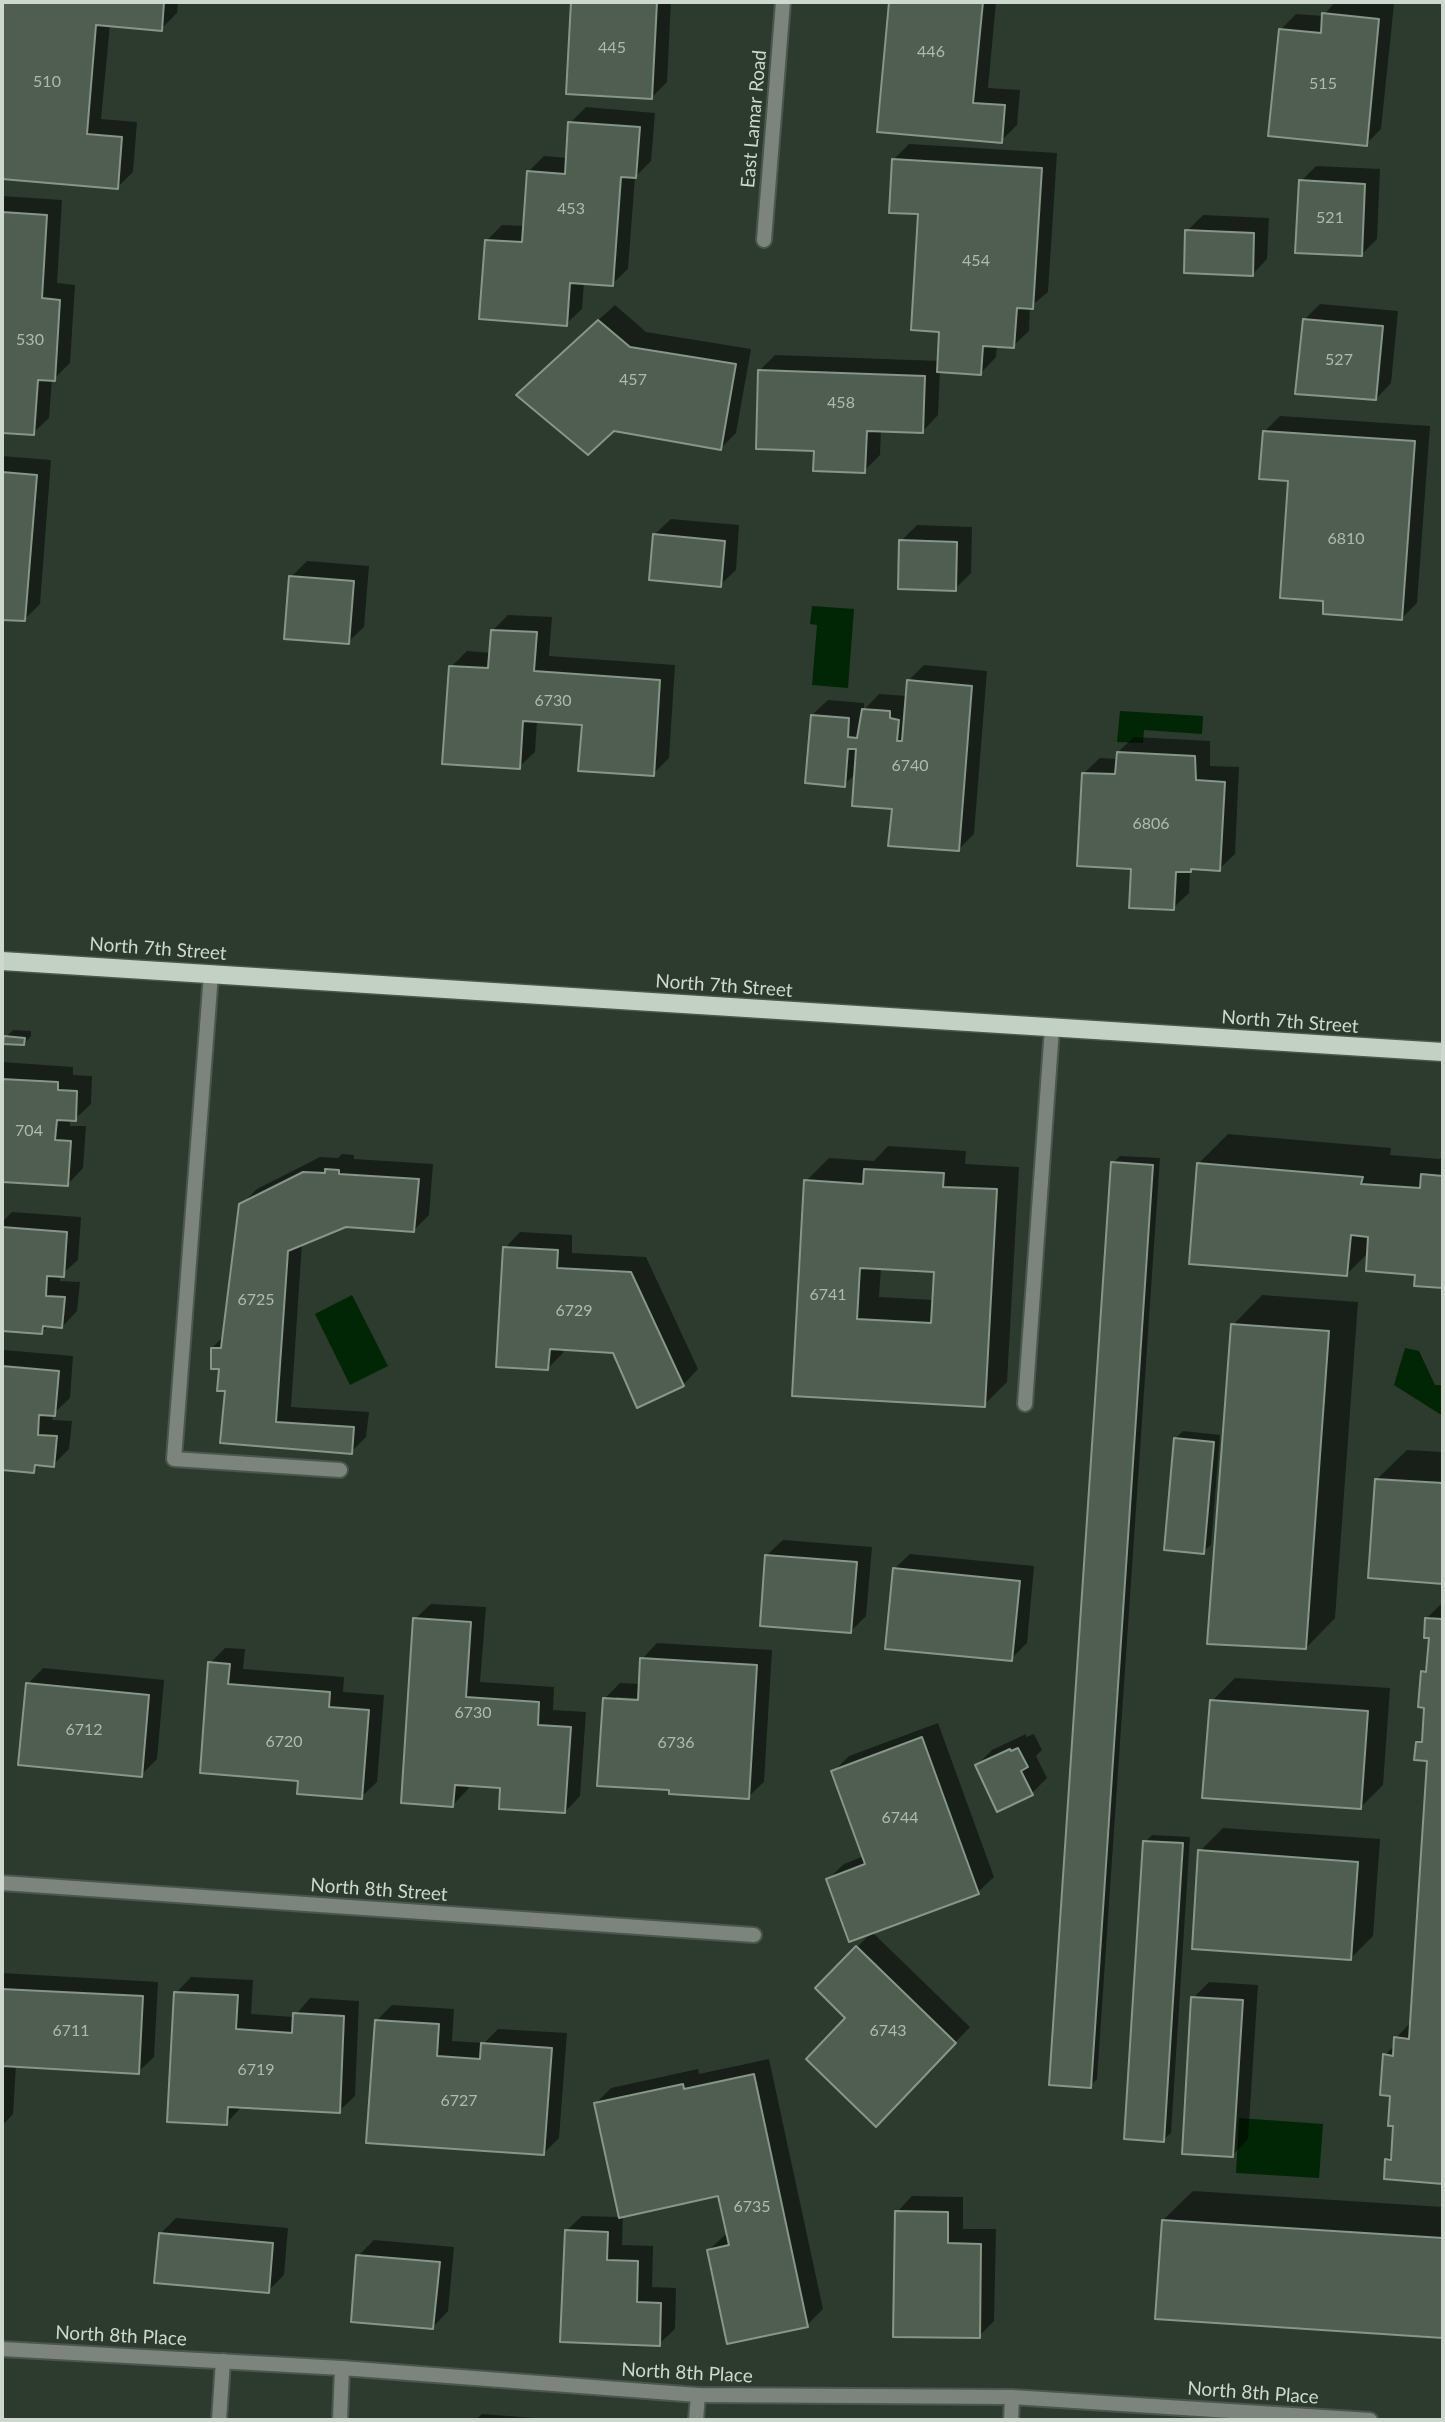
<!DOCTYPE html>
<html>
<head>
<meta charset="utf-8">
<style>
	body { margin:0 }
	#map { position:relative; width:1445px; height:2422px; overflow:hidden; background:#2d3b2e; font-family:Lato,sans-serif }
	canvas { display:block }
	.frame { position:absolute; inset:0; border:4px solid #cfd8cf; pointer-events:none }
</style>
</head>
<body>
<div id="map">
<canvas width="1445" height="2422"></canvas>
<div class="frame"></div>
</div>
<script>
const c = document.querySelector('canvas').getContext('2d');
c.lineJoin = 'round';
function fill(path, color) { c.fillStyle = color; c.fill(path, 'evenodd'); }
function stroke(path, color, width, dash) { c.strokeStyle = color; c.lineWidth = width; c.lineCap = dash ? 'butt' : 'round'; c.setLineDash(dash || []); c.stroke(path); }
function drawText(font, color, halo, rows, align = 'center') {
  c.font = font + ' Lato,sans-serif'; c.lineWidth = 5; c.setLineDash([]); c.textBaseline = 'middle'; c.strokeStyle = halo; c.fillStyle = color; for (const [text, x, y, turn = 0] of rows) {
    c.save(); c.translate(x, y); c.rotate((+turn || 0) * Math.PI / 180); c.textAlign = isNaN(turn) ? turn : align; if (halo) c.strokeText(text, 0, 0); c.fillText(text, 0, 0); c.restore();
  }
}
const water = new Path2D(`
	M 812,606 L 854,609 L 848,688 L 812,685 L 817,625 L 810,624 Z
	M 1120,711 L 1203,716 L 1202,734 L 1144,730 L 1143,743 L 1117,742 Z
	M 352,1295 L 388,1366 L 350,1385 L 315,1314 Z
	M 1405,1348 L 1419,1351 L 1435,1385 L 1443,1385 L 1443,1416 L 1394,1385 Z
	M 1239,2118 L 1323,2124 L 1319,2178 L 1236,2173 Z`);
const shadow = new Path2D(`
	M 2,2 L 178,2 L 177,13 L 161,29 L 110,24 L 101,119 L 137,122 L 133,172 L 117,188 L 2,177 Z
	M 572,2 L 671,2 L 667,82 L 652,97 L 568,92 Z
	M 891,2 L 996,2 L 988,88 L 1020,90 L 1017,125 L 1001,141 L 879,130 Z
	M 1335,2 L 1394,4 L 1381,129 L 1366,144 L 1281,29 L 1296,14 L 1323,16 Z
	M 586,107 L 655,113 L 651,161 L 635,177 L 628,269 L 612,284 L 584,282 L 582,309 L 566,324 L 487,240 L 502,225 L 525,226 L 528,172 L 544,156 L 568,158 L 570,123 Z
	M 909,144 L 1057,153 L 1048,292 L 1030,307 L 1029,331 L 1013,346 L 997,345 L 996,357 L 981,373 L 940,370 L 938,415 L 923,431 L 881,429 L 880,455 L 864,471 L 816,449 L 759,371 L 775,355 L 940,361 L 941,330 L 920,212 L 893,160 Z
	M 1316,166 L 1380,169 L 1377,239 L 1361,255 L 1301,181 Z
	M 2,196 L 62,200 L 57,283 L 75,285 L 70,363 L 54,379 L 52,379 L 49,418 L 33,433 L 2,431 Z
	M 1203,215 L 1269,218 L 1267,259 L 1252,275 L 1187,231 Z
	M 1320,304 L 1398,311 L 1391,383 L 1376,399 L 1304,320 Z
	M 615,305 L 646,332 L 751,349 L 736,433 L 721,448 L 614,429 L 533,379 Z
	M 1280,416 L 1430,426 L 1417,603 L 1402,618 L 1325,600 L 1290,479 L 1264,432 Z
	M 2,456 L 51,460 L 40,604 L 24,620 L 2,618 Z
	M 671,519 L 739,525 L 736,570 L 720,585 L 655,534 Z
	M 917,525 L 972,527 L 971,573 L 955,589 L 901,541 Z
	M 307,561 L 369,566 L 364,627 L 348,642 L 291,577 Z
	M 508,615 L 552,617 L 549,656 L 675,665 L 669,758 L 653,774 L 583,723 L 537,720 L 535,752 L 519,767 L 451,667 L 467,651 L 491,653 L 493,630 Z
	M 924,665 L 987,671 L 974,834 L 959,849 L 894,808 L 856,773 L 844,785 L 812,715 L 828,700 L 864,703 L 864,710 L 879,694 L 907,696 L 908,681 Z
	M 1134,737 L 1210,741 L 1210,766 L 1239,767 L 1235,854 L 1219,869 L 1193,868 L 1190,871 L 1189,893 L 1173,908 L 1133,868 L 1084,773 L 1100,758 L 1118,759 L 1118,752 Z
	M 13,1030 L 31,1031 L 31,1036 L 24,1044 L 6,1037 Z
	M 2,1062 L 73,1067 L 73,1075 L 92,1076 L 91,1104 L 75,1119 L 70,1119 L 70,1126 L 86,1126 L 83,1168 L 68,1184 L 2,1181 Z
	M 1228,1134 L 1391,1148 L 1390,1155 L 1440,1159 L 1443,1155 L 1443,1286 L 1416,1284 L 1417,1273 L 1369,1252 L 1347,1274 L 1198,1164 Z
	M 888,1146 L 966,1151 L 965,1164 L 1019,1167 L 1007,1382 L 984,1405 L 794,1394 L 806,1181 L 829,1158 L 874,1161 ZM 881,1267 L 936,1270 L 934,1300 L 879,1297 Z
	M 342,1154 L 354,1155 L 354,1159 L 433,1164 L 429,1215 L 414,1230 L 346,1225 L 302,1243 L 291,1407 L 369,1412 L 366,1437 L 351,1452 L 222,1441 L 227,1390 L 221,1367 L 212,1348 L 224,1336 L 241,1205 L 257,1189 L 320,1157 L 338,1158 Z
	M 1120,1156 L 1160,1158 L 1097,2079 L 1090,2086 L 1113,1163 Z
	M 12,1212 L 81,1217 L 78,1260 L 61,1275 L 60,1281 L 80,1282 L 77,1311 L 62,1327 L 49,1325 L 42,1332 L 2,1329 L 2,1222 Z
	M 520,1232 L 572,1235 L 572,1253 L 646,1257 L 698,1369 L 683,1385 L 614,1351 L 564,1348 L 563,1353 L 548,1368 L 505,1248 Z
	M 1262,1295 L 1358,1302 L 1335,1618 L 1306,1648 L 1233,1325 Z
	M 4,1350 L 73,1356 L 70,1398 L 53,1414 L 52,1420 L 72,1421 L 69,1449 L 53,1465 L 41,1464 L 33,1471 L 2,1469 L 2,1353 Z
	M 1183,1431 L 1220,1435 L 1211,1545 L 1203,1552 L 1175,1439 Z
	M 1407,1450 L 1443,1452 L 1443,1582 L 1369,1577 L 1377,1479 Z
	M 783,1540 L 872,1547 L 866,1616 L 851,1631 L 767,1555 Z
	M 910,1554 L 1034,1566 L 1027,1643 L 1011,1659 L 894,1569 Z
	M 1443,1602 L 1443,2182 L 1386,2178 L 1386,2160 L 1393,2154 L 1395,2124 L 1385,2055 L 1395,2045 L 1396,2038 L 1412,2021 L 1429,1759 L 1418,1743 L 1424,1736 L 1425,1706 L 1423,1672 L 1428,1666 L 1431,1636 L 1427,1618 Z
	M 431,1604 L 486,1607 L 480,1682 L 554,1687 L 553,1710 L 586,1712 L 580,1796 L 565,1812 L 502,1787 L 469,1784 L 468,1789 L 453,1805 L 415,1619 Z
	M 657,1643 L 772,1650 L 764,1782 L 748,1797 L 671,1788 L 604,1699 L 620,1683 L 640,1684 L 642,1659 ZM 616,1697 L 647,1699 L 646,1702 L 616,1701 Z
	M 225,1648 L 245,1649 L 243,1669 L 344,1677 L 343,1692 L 384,1695 L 377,1782 L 361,1797 L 300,1779 L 210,1663 Z
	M 43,1668 L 164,1680 L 157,1759 L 141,1775 L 28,1684 Z
	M 1235,1678 L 1390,1688 L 1383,1785 L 1360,1808 L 1212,1701 Z
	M 938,1723 L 994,1877 L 978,1892 L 872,1932 L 970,2027 L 891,2109 L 848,2018 L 817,1988 L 872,1932 L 828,1879 L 844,1864 L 864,1856 L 833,1772 L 849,1756 Z
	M 1026,1734 L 1026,1737 L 1034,1734 L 1042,1750 L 1036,1756 L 1047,1778 L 1032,1793 L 977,1765 L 992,1750 Z
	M 1223,1828 L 1380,1839 L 1373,1936 L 1350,1959 L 1200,1851 Z
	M 1152,1835 L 1190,1837 L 1171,2133 L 1163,2140 L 1145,1842 Z
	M 2,1973 L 158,1982 L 154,2057 L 138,2072 L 16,2065 L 13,2114 L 2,2126 Z
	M 191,1977 L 253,1980 L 251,2014 L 294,2017 L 310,1998 L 359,2001 L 355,2096 L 339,2111 L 242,2106 L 226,2124 L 176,1993 Z
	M 1209,1982 L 1258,1985 L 1248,2139 L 1233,2155 L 1193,1998 Z
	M 392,2005 L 454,2009 L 452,2041 L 484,2043 L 498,2029 L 567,2033 L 559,2138 L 544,2153 L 377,2020 Z
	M 769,2059 L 823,2309 L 807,2325 L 709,2250 L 725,2235 L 729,2234 L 720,2194 L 623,2215 L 622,2245 L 653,2246 L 652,2287 L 676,2288 L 675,2329 L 659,2344 L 566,2231 L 582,2216 L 620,2217 L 596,2103 L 611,2088 L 698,2069 L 699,2074 Z
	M 1193,2191 L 1443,2207 L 1443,2337 L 1157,2318 L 1163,2220 Z
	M 912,2196 L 963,2197 L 963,2229 L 996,2229 L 994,2321 L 979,2336 L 897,2212 Z
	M 176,2218 L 288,2228 L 284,2275 L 268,2291 L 160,2234 Z
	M 374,2240 L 454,2247 L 448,2311 L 433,2327 L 358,2256 Z
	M 482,2414 L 561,2420 L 475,2420 Z`);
const building = new Path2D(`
	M 2,2 L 164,2 L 162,31 L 96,25 L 87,134 L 122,137 L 118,189 L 2,179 Z
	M 571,2 L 657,2 L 652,99 L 566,94 Z
	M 889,2 L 983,2 L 973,103 L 1005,105 L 1002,143 L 877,132 Z
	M 1322,13 L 1379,19 L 1367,146 L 1268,136 L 1279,29 L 1321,33 Z
	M 568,122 L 640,127 L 636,178 L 621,177 L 613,286 L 570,283 L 567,326 L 479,319 L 485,240 L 522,242 L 527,171 L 565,174 Z
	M 892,159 L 1042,168 L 1033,309 L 1017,308 L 1014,348 L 983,346 L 981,375 L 937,372 L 939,332 L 911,330 L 918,214 L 889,213 Z
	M 1299,180 L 1365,184 L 1362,256 L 1295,253 Z
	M 2,212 L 47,215 L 42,298 L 60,300 L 55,381 L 38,380 L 34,435 L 2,433 Z
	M 1185,230 L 1254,233 L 1253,276 L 1184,273 Z
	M 1303,319 L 1383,326 L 1376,400 L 1295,394 Z
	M 598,320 L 630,347 L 736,364 L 721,450 L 614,431 L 588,455 L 516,395 Z
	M 758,370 L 925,376 L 923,433 L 867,431 L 865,473 L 813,471 L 814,451 L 756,449 Z
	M 1263,431 L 1415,441 L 1402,620 L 1323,614 L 1323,601 L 1280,598 L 1288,481 L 1259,479 Z
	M 2,472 L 37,475 L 25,621 L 2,620 Z
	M 653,534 L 725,541 L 721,587 L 649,580 Z
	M 899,540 L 957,542 L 956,591 L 898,589 Z
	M 289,576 L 354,581 L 349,644 L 284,639 Z
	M 491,630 L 537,632 L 534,671 L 660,680 L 654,776 L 578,771 L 582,725 L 523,721 L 520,769 L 442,764 L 449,666 L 488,668 Z
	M 907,680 L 972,686 L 959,851 L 888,846 L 892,809 L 852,806 L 856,749 L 848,749 L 845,787 L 805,783 L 811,715 L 849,718 L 848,737 L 857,738 L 862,709 L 890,711 L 890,718 L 899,720 L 897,741 L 902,741 Z
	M 1117,752 L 1195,756 L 1196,780 L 1225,782 L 1220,871 L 1191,869 L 1191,872 L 1176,872 L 1174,910 L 1129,908 L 1131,869 L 1077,866 L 1082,773 L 1115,774 Z
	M 4,1036 L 25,1038 L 24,1045 L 3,1044 Z
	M 2,1079 L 58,1082 L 58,1090 L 77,1091 L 76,1121 L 57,1120 L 55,1140 L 71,1141 L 68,1186 L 2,1182 Z
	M 1111,1162 L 1153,1165 L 1091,2088 L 1049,2085 Z
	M 1197,1163 L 1363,1177 L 1361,1184 L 1420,1188 L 1421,1174 L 1443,1176 L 1443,1288 L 1414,1286 L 1415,1275 L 1366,1271 L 1368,1237 L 1351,1235 L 1347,1276 L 1189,1264 Z
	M 325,1169 L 339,1170 L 339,1174 L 419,1179 L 414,1232 L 346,1227 L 288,1251 L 276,1422 L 354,1427 L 352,1454 L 220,1443 L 225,1391 L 217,1391 L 219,1369 L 211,1369 L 211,1348 L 221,1348 L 239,1204 L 303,1172 L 325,1173 Z
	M 864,1169 L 944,1173 L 943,1187 L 997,1189 L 985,1407 L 792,1396 L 804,1180 L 863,1184 ZM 860,1268 L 934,1272 L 931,1323 L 857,1319 Z
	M 2,1227 L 67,1232 L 64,1277 L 47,1276 L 46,1296 L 65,1297 L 62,1328 L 43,1326 L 42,1334 L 2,1331 Z
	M 503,1247 L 558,1250 L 557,1268 L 631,1272 L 684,1386 L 637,1408 L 613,1353 L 550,1349 L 548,1370 L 496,1367 Z
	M 1231,1324 L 1329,1331 L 1306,1649 L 1207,1644 Z
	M 2,1366 L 59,1371 L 55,1416 L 39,1415 L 38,1435 L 57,1436 L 54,1467 L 35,1465 L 34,1473 L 2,1470 Z
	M 1174,1438 L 1214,1442 L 1204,1554 L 1164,1550 Z
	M 1375,1479 L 1443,1483 L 1443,1584 L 1368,1578 Z
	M 765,1555 L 857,1562 L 851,1633 L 760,1626 Z
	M 893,1568 L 1020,1581 L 1012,1661 L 885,1649 Z
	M 413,1618 L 471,1622 L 466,1697 L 539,1702 L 538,1725 L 571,1727 L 565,1813 L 499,1809 L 500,1788 L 455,1785 L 453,1807 L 401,1803 Z
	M 1425,1618 L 1443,1619 L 1443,2184 L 1384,2179 L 1385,2159 L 1391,2160 L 1393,2126 L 1388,2126 L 1390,2096 L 1380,2095 L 1383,2054 L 1393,2056 L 1394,2037 L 1409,2039 L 1427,1761 L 1414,1760 L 1416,1742 L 1422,1742 L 1424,1708 L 1418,1707 L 1421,1671 L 1426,1672 L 1429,1638 L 1424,1638 Z
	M 640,1658 L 757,1665 L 749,1799 L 669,1794 L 669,1790 L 597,1786 L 603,1698 L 638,1700 Z
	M 208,1662 L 230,1664 L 228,1684 L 330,1692 L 329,1707 L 369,1710 L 362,1799 L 297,1794 L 298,1781 L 200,1773 Z
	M 26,1683 L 149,1695 L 142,1777 L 18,1765 Z
	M 1210,1700 L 1368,1711 L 1361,1809 L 1202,1798 Z
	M 922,1737 L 979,1894 L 849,1942 L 826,1879 L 865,1864 L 831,1771 Z
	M 1018,1748 L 1028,1767 L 1021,1771 L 1033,1795 L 997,1812 L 975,1765 L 1010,1749 L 1011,1751 Z
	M 1143,1841 L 1183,1843 L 1164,2142 L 1124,2139 Z
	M 1198,1850 L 1358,1862 L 1351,1960 L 1192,1949 Z
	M 856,1946 L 956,2043 L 876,2127 L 806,2059 L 845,2018 L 815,1988 Z
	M 2,1989 L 143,1996 L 139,2074 L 2,2066 L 2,2077 Z
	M 174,1992 L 238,1995 L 236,2029 L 292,2033 L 293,2013 L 344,2016 L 340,2113 L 228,2107 L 227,2125 L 167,2122 Z
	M 1191,1997 L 1243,2000 L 1233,2157 L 1182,2154 Z
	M 375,2020 L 439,2024 L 437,2056 L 480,2059 L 481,2043 L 552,2048 L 544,2155 L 366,2143 Z
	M 754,2074 L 808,2327 L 727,2344 L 707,2250 L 729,2245 L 718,2196 L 619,2218 L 594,2103 L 683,2084 L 684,2089 Z
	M 895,2211 L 948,2212 L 948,2243 L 981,2244 L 980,2338 L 893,2337 Z
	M 1162,2220 L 1443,2238 L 1443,2338 L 1155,2319 Z
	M 565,2230 L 608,2232 L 607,2260 L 638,2261 L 637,2302 L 661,2303 L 660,2346 L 560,2342 Z
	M 159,2233 L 273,2243 L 269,2293 L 154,2283 Z
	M 356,2255 L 440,2262 L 433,2329 L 351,2322 Z`);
const service = new Path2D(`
	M 211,974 L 174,1459 L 340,1470
	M 1025,1404 L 1052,1028
	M 219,2420 L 223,2361
	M 696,2420 L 698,2395`);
const minor = new Path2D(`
	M 764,240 L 783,2
	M 2,1883 L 754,1935
	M 2,2349 L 342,2368 L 698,2395 L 1012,2397 L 1370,2420
	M 340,2420 L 342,2368
	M 1011,2420 L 1012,2397`);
const primary = new Path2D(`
	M 2,961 L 1443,1052`);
const numberNames = [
	["445",612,48],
	["446",931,52],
	["510",47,82],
	["515",1323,84],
	["453",571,209],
	["521",1330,218],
	["454",976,261],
	["530",30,340],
	["527",1339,360],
	["457",633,380],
	["458",841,403],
	["6810",1346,539],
	["6730",553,701],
	["6740",910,766],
	["6806",1151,824],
	["704",29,1131],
	["6741",828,1295],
	["6725",256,1300],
	["6729",574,1311],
	["6730",473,1713],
	["6712",84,1730],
	["6720",284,1742],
	["6736",676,1743],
	["6744",900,1818],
	["6711",71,2031],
	["6743",888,2031],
	["6719",256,2070],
	["6727",459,2101],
	["6735",752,2207]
];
const streetNames = [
	["East Lamar Road",754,119,-85],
	["North 7th Street",158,949,4],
	["North 7th Street",724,986,4],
	["North 7th Street",1290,1022,4],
	["North 8th Street",379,1890,4],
	["North 8th Place",121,2336,3],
	["North 8th Place",687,2373,3],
	["North 8th Place",1253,2393,4]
];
fill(water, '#002605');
fill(shadow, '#0007');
fill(building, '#4f5e50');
stroke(building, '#869687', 2);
stroke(service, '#4a574b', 18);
stroke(minor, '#4a574b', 18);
stroke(primary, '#4a574b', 21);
stroke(service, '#7d847e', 14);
stroke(minor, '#7d847e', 14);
stroke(primary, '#c3d1c4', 18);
drawText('16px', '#afbaaf', null, numberNames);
drawText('19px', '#cfd8cf', '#2d3b2e', streetNames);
</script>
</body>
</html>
